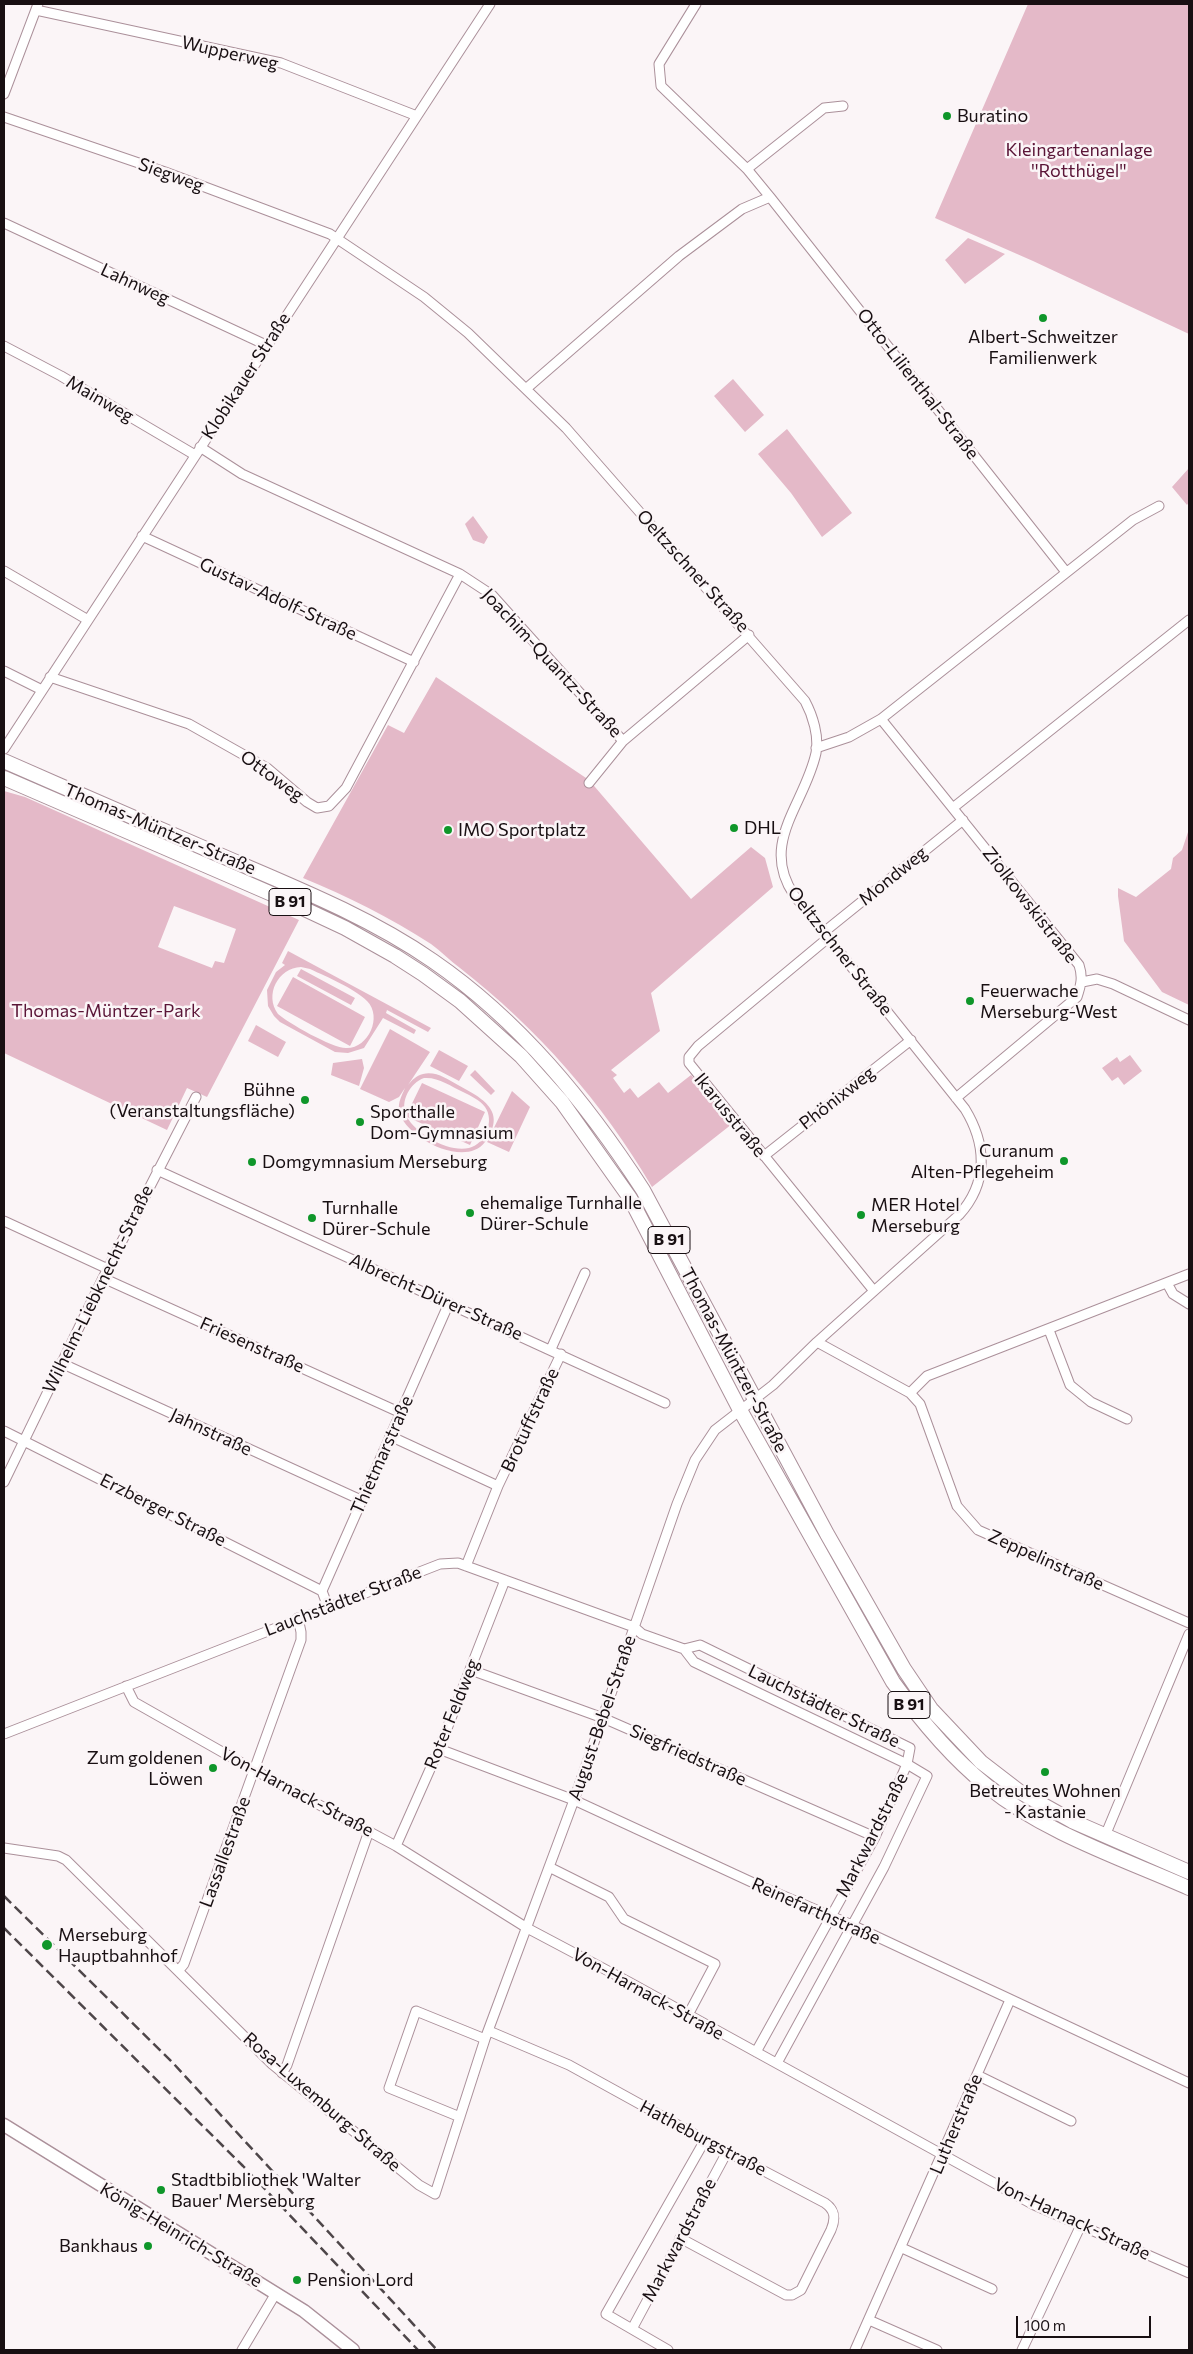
<!DOCTYPE html>
<html>
<head>
<meta charset="utf-8">
<style>
	body { margin:0 }
	#map { position:relative; width:1193px; height:2354px; overflow:hidden; background:#fbf5f7; font-family:Commissioner,sans-serif }
	canvas { display:block }
	.frame { position:absolute; inset:0; border:5px solid #180f12; pointer-events:none }
	.scale { position:absolute; left:1016px; top:2316px; width:135px; height:22px; box-sizing:border-box; border:2px solid #180f12; border-top:0; padding-left:6px; font-size:15px; line-height:18px; white-space:nowrap; color:#180f12; -webkit-text-stroke:4px #fbf5f7; paint-order:stroke }
</style>
</head>
<body>
<div id="map">
<canvas width="1193" height="2354"></canvas>
<div class="frame"></div>
<div class="scale">100 m</div>
</div>
<script>
const c = document.querySelector('canvas').getContext('2d');
c.lineJoin = 'round';
function fill(path, color) { c.fillStyle = color; c.fill(path, 'evenodd'); }
function stroke(path, color, width, dash) { c.strokeStyle = color; c.lineWidth = width; c.lineCap = dash ? 'butt' : 'round'; c.setLineDash(dash || []); c.stroke(path); }
function drawText(font, color, halo, rows, align = 'center') {
  c.font = font + ' Commissioner,sans-serif'; c.lineWidth = 5; c.setLineDash([]); c.textBaseline = 'middle'; c.strokeStyle = halo; c.fillStyle = color; for (const [text, x, y, turn = 0] of rows) {
    c.save(); c.translate(x, y); c.rotate((+turn || 0) * Math.PI / 180); c.textAlign = isNaN(turn) ? turn : align; if (halo) c.strokeText(text, 0, 0); c.fillText(text, 0, 0); c.restore();
  }
}
const green = new Path2D(`
	M 1028,4 L 1189,4 L 1189,334 L 1033,261 L 935,218 Z
	M 968,238 L 1005,254 L 965,284 L 945,260 Z
	M 733,379 L 764,415 L 745,432 L 714,396 Z
	M 787,429 L 852,513 L 822,537 L 791,493 L 758,454 Z
	M 1189,468 L 1189,502 L 1187,505 L 1172,487 Z
	M 473,516 L 488,537 L 484,544 L 473,540 L 465,524 Z
	M 436,677 L 589,780 L 691,899 L 751,847 L 765,858 L 773,887 L 651,993 L 660,1031 L 611,1070 L 617,1075 L 613,1078 L 624,1093 L 630,1088 L 638,1098 L 659,1082 L 668,1093 L 691,1075 L 732,1124 L 652,1187 C 603,1103 537,1028 460,968 C 450,961 441,951 431,944 C 391,918 347,896 303,878 L 388,725 L 404,733 Z
	M 4,791 L 25,797 L 299,920 L 207,1097 L 187,1088 L 167,1130 L 4,1053 ZM 174,906 L 236,929 L 224,963 L 215,961 L 212,968 L 158,947 Z
	M 1189,829 L 1189,1005 L 1162,992 L 1124,941 L 1118,896 L 1118,888 L 1136,897 L 1171,869 L 1173,858 L 1182,850 Z
	M 288,951 L 431,1028 L 428,1032 L 387,1010 L 386,1013 L 416,1030 L 414,1034 L 383,1018 L 364,1048 L 348,1053 L 335,1052 L 280,1022 L 274,1016 L 268,1006 L 267,990 L 276,972 L 285,965 L 282,963 ZM 301,967 L 310,969 C 327,977 354,988 367,1001 C 383,1017 368,1049 346,1048 C 332,1048 288,1023 278,1014 C 264,995 278,968 301,967 Z
	M 301,969 L 355,998 L 351,1005 L 297,976 Z
	M 293,977 L 365,1017 L 350,1046 L 277,1006 Z
	M 256,1025 L 286,1042 L 278,1057 L 248,1041 Z
	M 390,1029 L 430,1052 L 408,1085 C 412,1080 416,1076 423,1074 C 436,1071 447,1079 458,1085 C 482,1098 508,1111 485,1142 C 465,1169 403,1137 399,1110 C 398,1102 402,1095 405,1088 L 399,1097 L 389,1102 L 360,1089 ZM 424,1078 C 439,1077 450,1086 463,1092 C 471,1096 480,1100 485,1107 C 495,1121 485,1144 469,1148 C 449,1153 416,1134 407,1117 L 470,1145 L 485,1112 L 422,1083 L 406,1116 C 400,1101 410,1083 424,1078 Z
	M 439,1050 L 468,1066 L 459,1081 L 430,1066 Z
	M 1130,1055 L 1142,1071 L 1124,1085 L 1118,1077 L 1112,1081 L 1102,1068 L 1117,1057 L 1120,1062 Z
	M 362,1059 L 364,1068 L 359,1086 L 331,1075 L 333,1063 Z
	M 475,1070 L 495,1091 L 491,1095 L 470,1075 Z
	M 512,1091 L 530,1107 L 509,1152 L 487,1142 Z`);
const street = new Path2D(`
	M 696,4 L 659,64 L 661,86 L 747,169 L 770,197
	M 36,10 L 281,63 L 417,116
	M 4,94 L 38,4
	M 4,117 L 165,172 L 330,234 L 424,297 L 468,333 L 566,428 L 805,701 C 813,716 819,736 816,753 C 805,804 759,843 794,895 L 965,1109 C 987,1145 988,1183 959,1215 L 817,1342 L 773,1385 L 715,1430 L 695,1460 L 677,1504 L 574,1800 L 485,2039 L 435,2194 L 419,2185 L 272,2064 L 66,1860 L 58,1856 L 4,1848
	M 747,169 L 824,108 L 843,106
	M 4,223 L 266,345
	M 4,346 L 61,376 L 195,455
	M 527,388 L 679,256 L 742,209 L 770,197 L 1066,572
	M 200,447 L 242,474 L 460,574 L 492,595 L 623,741 L 749,635
	M 142,536 L 414,662
	M 4,571 L 88,620
	M 4,671 L 42,690
	M 50,677 L 189,724 L 267,768 L 307,802 L 317,808 L 329,806 L 346,788 L 460,574
	M 881,719 L 1079,965 C 1083,977 1081,985 1077,997 L 956,1098
	M 816,748 L 849,737 L 881,719 L 1133,520 L 1159,506
	M 4,749 L 490,4
	M 589,783 L 623,741
	M 954,807 L 1189,620
	M 824,932 L 963,820
	M 828,938 L 698,1046 L 689,1057 L 689,1063 L 874,1291
	M 1082,982 L 1097,979 L 1113,984 L 1189,1020
	M 764,1156 L 911,1040
	M 157,1170 L 665,1403
	M 4,1221 L 108,1269
	M 103,1278 L 401,1413
	M 1167,1283 L 1173,1294 L 1189,1304
	M 1049,1330 L 1070,1385 L 1091,1402 L 1127,1419
	M 817,1342 L 910,1393 L 920,1404 L 957,1506 L 978,1530 L 1189,1623
	M 551,1349 L 585,1273
	M 61,1363 L 361,1500
	M 910,1393 L 927,1376 L 1189,1274
	M 4,1431 L 322,1591
	M 390,1436 L 498,1486
	M 4,1482 L 103,1278 L 196,1097
	M 466,1566 L 498,1486 L 561,1354
	M 328,1607 L 322,1591 L 449,1303
	M 684,1649 L 700,1645 L 910,1748 L 907,1764 L 875,1837 L 756,2052
	M 471,1670 L 603,1718 L 875,1837
	M 126,1686 L 134,1702 L 254,1770 L 396,1846 L 527,1928 L 629,1982 L 1034,2205 L 1189,2273
	M 4,1734 L 440,1564 L 458,1563 L 634,1627 L 642,1634 L 684,1649 L 694,1662 L 907,1764 L 927,1776 L 884,1867 L 777,2063
	M 439,1749 L 574,1800 L 760,1886 L 852,1925 L 1189,2083
	M 1105,1836 L 1189,1634
	M 396,1846 L 439,1749 L 505,1580
	M 549,1867 L 609,1897 L 624,1919 L 715,1964 L 688,2015
	M 179,1970 L 184,1964 L 301,1640 L 301,1632 L 298,1618
	M 489,2031 L 569,2065 L 705,2140 L 825,2203 C 835,2210 836,2218 831,2230 L 801,2290 L 792,2295 L 786,2295 L 680,2238
	M 282,2073 L 287,2065 L 369,1831
	M 977,2075 L 1071,2121
	M 460,2117 L 389,2088 L 416,2011 L 485,2039
	M 902,2248 L 992,2289
	M 869,2320 L 937,2350
	M 632,2329 L 727,2152
	M 242,2350 L 276,2293
	M 668,2350 L 606,2314 L 705,2140
	M 855,2350 L 1010,2000
	M 1022,2350 L 1081,2225`);
const secondary = new Path2D(`
	M 4,2125 L 304,2311 L 353,2350`);
const primary = new Path2D(`
	M 4,761 C 81,795 158,828 236,862 C 304,891 372,919 433,961 C 520,1021 586,1102 643,1190 L 827,1534 L 904,1669 L 931,1709 L 981,1762 L 1020,1792 L 1072,1821 L 1189,1872
	M 4,778 L 281,898 L 345,928 L 395,956 L 423,974 L 460,1001 L 521,1056 L 562,1102 L 630,1198 L 740,1410 L 893,1682 C 921,1721 950,1756 987,1786 C 1045,1833 1121,1858 1189,1888`);
const rail = new Path2D(`
	M 4,1896 L 173,2063 L 437,2350
	M 4,1928 L 243,2166 L 418,2350`);
const markers = [
	[947,116,5,"#0f962a"],
	[1043,318,5,"#0f962a"],
	[734,828,5,"#0f962a"],
	[448,830,5,"#0f962a"],
	[970,1001,5,"#0f962a"],
	[305,1100,5,"#0f962a"],
	[360,1122,5,"#0f962a"],
	[1064,1161,5,"#0f962a"],
	[252,1162,5,"#0f962a"],
	[470,1213,5,"#0f962a"],
	[861,1215,5,"#0f962a"],
	[312,1218,5,"#0f962a"],
	[213,1768,5,"#0f962a"],
	[1045,1772,5,"#0f962a"],
	[47,1945,6,"#0f962a"],
	[161,2190,5,"#0f962a"],
	[148,2246,5,"#0f962a"],
	[297,2280,5,"#0f962a"]
];
const shields = [
	[290,902,42],
	[669,1240,42],
	[909,1705,42]
];
const shieldNames = [
	["B 91",290,902],
	["B 91",669,1240],
	["B 91",909,1705]
];
const streetNames = [
	["Wupperweg",230,53,13],
	["Siegweg",171,175,20],
	["Lahnweg",135,284,25],
	["Klobikauer Straße",246,376,-57],
	["Otto-Lilienthal-Straße",918,384,52],
	["Mainweg",100,399,30],
	["Oeltzschner Straße",693,571,48],
	["Gustav-Adolf-Straße",278,599,25],
	["Joachim-Quantz-Straße",552,663,47],
	["Ottoweg",272,776,36],
	["Thomas-Müntzer-Straße",160,829,23],
	["Mondweg",893,876,-39],
	["Ziolkowskistraße",1030,905,52],
	["Oeltzschner Straße",840,951,52],
	["Phönixweg",837,1098,-38],
	["Ikarusstraße",730,1115,51],
	["Wilhelm-Liebknecht-Straße",98,1289,-64],
	["Albrecht-Dürer-Straße",436,1297,24],
	["Friesenstraße",252,1345,24],
	["Thomas-Müntzer-Straße",734,1360,62],
	["Brotuffstraße",530,1420,-65],
	["Jahnstraße",211,1432,25],
	["Thietmarstraße",382,1455,-66],
	["Erzberger Straße",163,1510,27],
	["Zeppelinstraße",1046,1560,24],
	["Lauchstädter Straße",343,1601,-21],
	["Lauchstädter Straße",824,1706,26],
	["Roter Feldweg",452,1714,-68],
	["August-Bebel-Straße",602,1718,-71],
	["Siegfriedstraße",688,1755,24],
	["Von-Harnack-Straße",297,1792,28],
	["Markwardstraße",872,1835,-63],
	["Lassallestraße",225,1852,-70],
	["Reinefarthstraße",816,1911,24],
	["Von-Harnack-Straße",648,1994,29],
	["Rosa-Luxemburg-Straße",322,2102,41],
	["Lutherstraße",956,2124,-67],
	["Hatheburgstraße",703,2138,28],
	["Von-Harnack-Straße",1072,2219,25],
	["König-Heinrich-Straße",181,2235,31],
	["Markwardstraße",679,2240,-62]
];
const poiNames = [
	["Buratino",957,116],
	["Albert-Schweitzer",1043,337,"center"],
	["Familienwerk",1043,358,"center"],
	["DHL",744,828],
	["IMO Sportplatz",458,830],
	["Feuerwache",980,991],
	["Merseburg-West",980,1012],
	["Bühne",295,1090,"right"],
	["(Veranstaltungsfläche)",295,1111,"right"],
	["Sporthalle",370,1112],
	["Dom-Gymnasium",370,1133],
	["Curanum",1054,1151,"right"],
	["Alten-Pflegeheim",1054,1172,"right"],
	["Domgymnasium Merseburg",262,1162],
	["ehemalige Turnhalle",480,1203],
	["Dürer-Schule",480,1224],
	["MER Hotel",871,1205],
	["Merseburg",871,1226],
	["Turnhalle",322,1208],
	["Dürer-Schule",322,1229],
	["Zum goldenen",203,1758,"right"],
	["Löwen",203,1779,"right"],
	["Betreutes Wohnen",1045,1791,"center"],
	["- Kastanie",1045,1812,"center"],
	["Merseburg",58,1935],
	["Hauptbahnhof",58,1956],
	["Stadtbibliothek 'Walter",171,2180],
	["Bauer' Merseburg",171,2201],
	["Bankhaus",138,2246,"right"],
	["Pension Lord",307,2280]
];
const parkNames = [
	["Kleingartenanlage",1079,150],
	["''Rotthügel''",1079,171],
	["Thomas-Müntzer-Park",106,1011]
];
fill(green, '#e4b9c8');
stroke(street, '#ab909a', 11);
stroke(secondary, '#ab909a', 15);
stroke(primary, '#ab909a', 16);
stroke(street, '#fff', 9);
stroke(secondary, '#fff', 12);
stroke(primary, '#fff', 14);
stroke(rail, '#4e4649', 2.5, [10, 5]);
for (const [x, y, r, color] of markers) { const dot = new Path2D(); dot.arc(x, y, r, 0, 2 * Math.PI); c.fillStyle = color; c.fill(dot); stroke(dot, '#fbf5f7', 2); }
for (const [x, y, w] of shields) { const box = new Path2D(); box.roundRect(x - w / 2, y - 13.5, w, 27, 4); c.fillStyle = '#fbf5f7'; c.fill(box); stroke(box, '#180f12', 1); }
drawText('bold 16px', '#180f12', null, shieldNames);
drawText('18px', '#180f12', '#fbf5f7', streetNames);
drawText('18px', '#180f12', '#fbf5f7', poiNames, 'left');
drawText('18px', '#5a1537', '#fbf5f7', parkNames);
</script>
</body>
</html>
